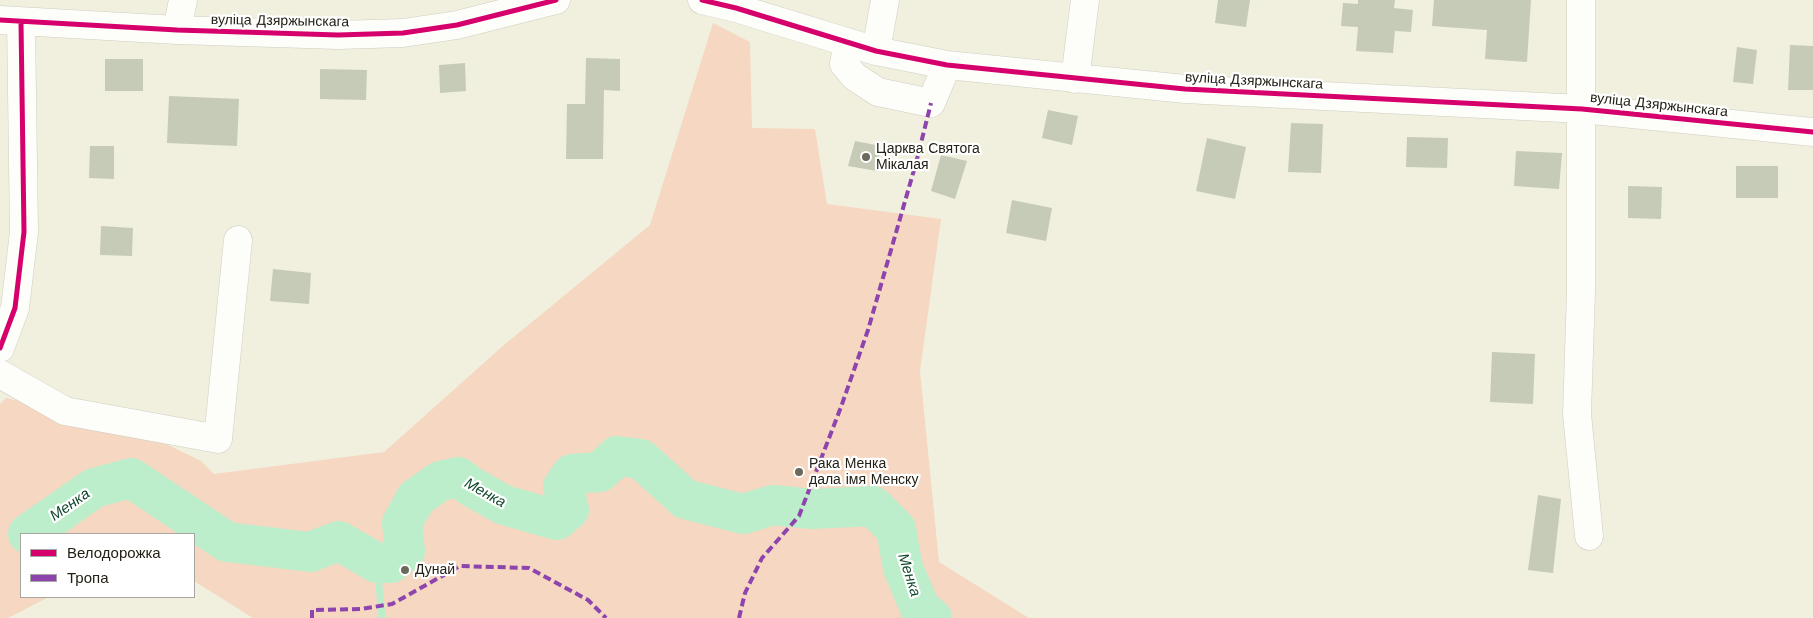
<!DOCTYPE html>
<html>
<head>
<meta charset="utf-8">
<style>
	body { margin:0 }
	#map { position:relative; width:1813px; height:618px; overflow:hidden; background:#f1f0df; font-family:"Work Sans",sans-serif }
	canvas { display:block }
	.legend { position:absolute; left:20px; top:533px; width:175px; height:65px; box-sizing:border-box; background:#fff; border:1px solid #a7a6a2; margin:0; padding:6px 9px; list-style:none; font-size:15px; color:#232116 }
	.legend li { display:flex; align-items:center; gap:10px; height:25px }
	.legend b { width:25px; border:1px solid #a7a6a2 }
</style>
</head>
<body>
<div id="map">
<canvas width="1813" height="618"></canvas>
<ul class="legend">
<li><b style="height:6px;background:#d6006c"></b>Велодорожка</li>
<li><b style="height:6px;background:#8e44ad"></b>Тропа</li>
</ul>
</div>
<script>
const c = document.querySelector('canvas').getContext('2d');
c.lineJoin = 'round';
function fill(path, color) { c.fillStyle = color; c.fill(path, 'evenodd'); }
function stroke(path, color, width, dash) { c.strokeStyle = color; c.lineWidth = width; c.lineCap = dash ? 'butt' : 'round'; c.setLineDash(dash || []); c.stroke(path); }
function drawText(font, color, halo, rows, align = 'center') {
  c.font = font + ' "Work Sans",sans-serif'; c.lineWidth = 4.5; c.setLineDash([]); c.textBaseline = 'middle'; c.strokeStyle = halo; c.fillStyle = color; for (const [text, x, y, turn = 0] of rows) {
    c.save(); c.translate(x, y); c.rotate((+turn || 0) * Math.PI / 180); c.textAlign = isNaN(turn) ? turn : align; if (halo) c.strokeText(text, 0, 0); c.fillText(text, 0, 0); c.restore();
  }
}
const green = new Path2D(`
	M 713,23 L 750,42 L 752,128 L 815,129 L 827,204 L 941,219 L 920,371 L 939,562 L 1029,618 L 253,618 L 194,581 L 194,534 L 21,534 L 21,597 L 49,597 L 8,618 L 0,618 L 0,404 L 6,398 L 121,422 L 201,461 L 214,474 L 384,452 L 504,345 L 650,225 Z`);
const stream = new Path2D(`
	M 377,563 L 382,618`);
const river = new Path2D(`
	M 28,534 L 94,488 L 131,478 L 227,542 L 310,552 L 339,541 L 377,563 L 391,563 L 405,551 L 402,523 L 416,498 L 440,481 L 458,477 L 472,487 L 504,505 L 557,520 L 569,510 L 563,487 L 572,474 L 600,472 L 617,456 L 641,459 L 685,499 L 743,514 L 773,505 L 812,509 L 873,506 L 896,529 L 903,568 L 920,608 L 932,618`);
const building = new Path2D(`
	M 1218,0 L 1250,0 L 1246,27 L 1215,23 Z
	M 1358,0 L 1395,0 L 1394,8 L 1413,10 L 1411,32 L 1395,31 L 1393,53 L 1356,51 L 1358,27 L 1341,26 L 1343,3 L 1358,4 Z
	M 1434,0 L 1531,0 L 1527,62 L 1485,59 L 1487,30 L 1432,26 Z
	M 1790,45 L 1813,46 L 1813,90 L 1788,90 Z
	M 1737,47 L 1757,50 L 1753,84 L 1733,82 Z
	M 586,58 L 620,59 L 620,91 L 604,90 L 603,159 L 566,159 L 567,104 L 585,104 Z
	M 105,59 L 143,59 L 143,91 L 105,91 Z
	M 465,63 L 466,91 L 440,93 L 439,65 Z
	M 320,69 L 367,70 L 366,100 L 320,99 Z
	M 169,96 L 239,99 L 237,146 L 167,143 Z
	M 1048,110 L 1078,116 L 1072,145 L 1042,138 Z
	M 1291,123 L 1323,124 L 1321,173 L 1288,172 Z
	M 1407,137 L 1448,138 L 1447,168 L 1406,167 Z
	M 1207,138 L 1246,147 L 1235,199 L 1196,191 Z
	M 855,141 L 881,146 L 877,171 L 848,166 Z
	M 90,146 L 114,146 L 114,179 L 89,178 Z
	M 1516,151 L 1562,153 L 1559,189 L 1514,186 Z
	M 941,155 L 967,161 L 955,199 L 931,191 Z
	M 1736,166 L 1778,166 L 1778,198 L 1736,198 Z
	M 1628,186 L 1662,187 L 1661,219 L 1628,218 Z
	M 1012,200 L 1052,208 L 1046,241 L 1006,233 Z
	M 101,226 L 133,228 L 132,256 L 100,255 Z
	M 273,269 L 311,273 L 309,304 L 270,301 Z
	M 1492,352 L 1535,354 L 1533,404 L 1490,402 Z
	M 1538,495 L 1561,499 L 1553,573 L 1528,570 Z`);
const minor = new Path2D(`
	M 702,0 L 736,8 L 876,51 L 947,65 L 1185,89 L 1582,109 L 1813,132
	M 1581,0 L 1581,291 L 1577,414 L 1589,536
	M 0,20 L 177,30 L 338,35 L 403,33 L 457,25 L 556,0
	M 177,30 L 183,0
	M 848,42 L 844,64 L 855,77 L 878,92 L 931,103 L 947,65
	M 876,51 L 885,0
	M 1075,79 L 1085,0
	M 0,348 L 15,308 L 24,232 L 21,22
	M 0,374 L 65,411 L 218,439 L 238,240`);
const quiet = new Path2D(`
	M 312,618 L 312,610 L 361,609 L 392,604 L 460,566 L 529,568 L 588,600 L 606,618
	M 739,618 L 745,593 L 762,558 L 799,516 L 841,407 L 868,330 L 916,163 L 931,103`);
const cycleway = new Path2D(`
	M 702,0 L 736,8 L 876,51 L 947,65 L 1185,89 L 1582,109 L 1813,132
	M 0,20 L 177,30 L 338,35 L 403,33 L 457,25 L 556,0
	M 0,348 L 15,308 L 24,232 L 21,22`);
const markers = [
	[866,157,5,"#6b695c"],
	[799,472,5,"#6b695c"],
	[405,570,5,"#6b695c"]
];
const streetNames = [
	["вуліца Дзяржынскага",280,21,1],
	["вуліца Дзяржынскага",1254,81,3],
	["вуліца Дзяржынскага",1659,105,6]
];
const poiNames = [
	["Царква Святога",876,149],
	["Мікалая",876,165],
	["Рака Менка",809,464],
	["дала імя Менску",809,480],
	["Дунай",415,570]
];
const waterNames = [
	["Менка",485,493,29],
	["Менка",70,505,-35],
	["Менка",909,575,72]
];
fill(green, '#f5d7c2');
stroke(stream, '#bceecb', 7);
stroke(river, '#bceecb', 40);
fill(building, '#c6cbb7');
stroke(minor, '#cecdc0', 29);
stroke(minor, '#fdfdfa', 28);
stroke(quiet, '#8e44ad', 4, [8, 4]);
stroke(cycleway, '#d6006c', 5);
for (const [x, y, r, color] of markers) { const dot = new Path2D(); dot.arc(x, y, r, 0, 2 * Math.PI); c.fillStyle = color; c.fill(dot); stroke(dot, '#fff', 2); }
drawText('14px', '#232116', '#fff', streetNames);
drawText('14px', '#232116', '#fff', poiNames, 'left');
drawText('italic 15px', '#0f472c', '#fff', waterNames);
</script>
</body>
</html>
